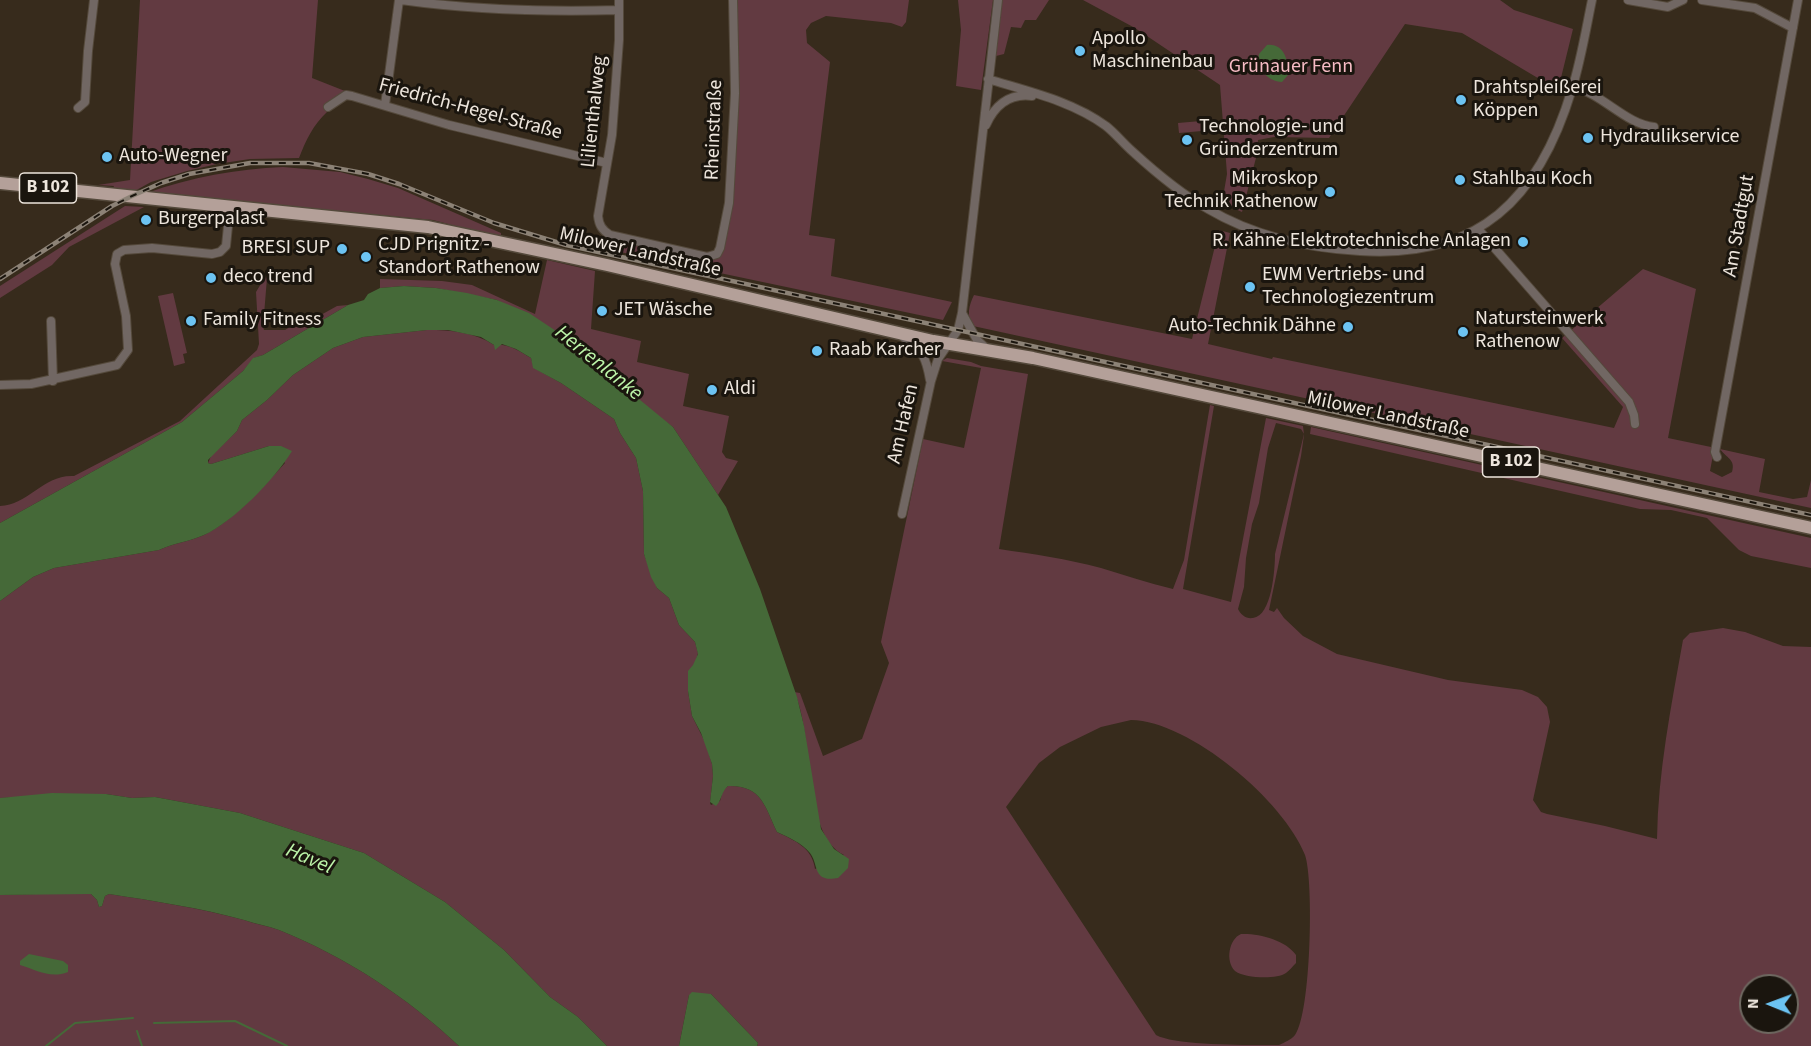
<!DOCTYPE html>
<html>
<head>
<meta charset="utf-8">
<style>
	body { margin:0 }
	#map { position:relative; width:1811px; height:1046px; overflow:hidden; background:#372b1c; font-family:"Source Sans 3",sans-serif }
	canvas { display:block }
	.north { position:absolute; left:1739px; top:974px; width:60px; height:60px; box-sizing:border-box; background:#1a150e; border:2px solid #6e6860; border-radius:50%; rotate:271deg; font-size:16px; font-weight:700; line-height:24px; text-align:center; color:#ede5dc }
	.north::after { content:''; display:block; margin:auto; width:21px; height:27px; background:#6cc3f2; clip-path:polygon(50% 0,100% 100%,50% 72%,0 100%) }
</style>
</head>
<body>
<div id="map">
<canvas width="1811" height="1046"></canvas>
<div class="north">N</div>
</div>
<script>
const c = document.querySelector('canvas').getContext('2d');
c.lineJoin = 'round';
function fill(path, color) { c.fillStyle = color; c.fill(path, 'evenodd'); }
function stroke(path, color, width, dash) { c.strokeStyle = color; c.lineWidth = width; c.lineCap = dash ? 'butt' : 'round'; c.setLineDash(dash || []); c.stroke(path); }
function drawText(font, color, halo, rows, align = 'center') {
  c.font = font + ' "Source Sans 3",sans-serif'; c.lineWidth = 6; c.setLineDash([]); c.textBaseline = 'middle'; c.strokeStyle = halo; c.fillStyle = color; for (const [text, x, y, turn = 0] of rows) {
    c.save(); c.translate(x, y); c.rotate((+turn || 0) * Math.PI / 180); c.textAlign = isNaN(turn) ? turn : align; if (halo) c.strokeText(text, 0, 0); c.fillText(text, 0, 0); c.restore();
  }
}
const green = new Path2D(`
	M 140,0 L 318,0 L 312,78 L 350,93 C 345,102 335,105 327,112 C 313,125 306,140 299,158 L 250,159 L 217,164 L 187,171 L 151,182 L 133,192 L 112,190 L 114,186 L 98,185 L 130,180 Z
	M 737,0 L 909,0 L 906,22 L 902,27 L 891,23 L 826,16 L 811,23 L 806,30 L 807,43 L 830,62 L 809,235 L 835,239 L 831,276 L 952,302 L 943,320 L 587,245 L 590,234 L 705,260 L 722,249 L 737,95 Z
	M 958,0 L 993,0 L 981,90 L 956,86 L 961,30 Z
	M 1001,0 L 1049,0 L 1036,20 L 1025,20 L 1021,28 L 1011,27 L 1004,54 L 996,56 Z
	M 1083,0 L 1500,0 L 1514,10 L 1573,29 L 1558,90 L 1462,33 L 1405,24 L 1329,138 L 1274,137 L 1258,140 L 1257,154 L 1242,212 L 1222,203 L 1227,174 L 1220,85 L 1135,28 Z
	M 1201,121 L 1202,131 L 1179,133 L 1178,123 Z
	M 283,167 L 340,172 L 368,179 L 398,188 L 501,233 L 501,238 L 433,220 L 147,193 C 192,177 236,169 283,167 Z
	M 125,206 L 144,207 L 69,247 L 52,265 L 0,298 L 0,286 Z
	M 1219,230 L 1230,233 L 1208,344 L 1272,359 L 1273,357 L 1614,428 L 1623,407 L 1562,338 L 1643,269 L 1696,289 L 1668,438 L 1711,447 L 1713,455 L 1710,471 L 1722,477 L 1732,472 C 1736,459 1726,458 1720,449 L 1765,459 L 1759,492 L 1793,499 L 1807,497 L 1811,480 L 1811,508 L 973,326 C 966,316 969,305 974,295 L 1192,339 Z
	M 547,260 L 595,271 L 591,329 L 641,341 L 637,362 L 689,374 L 683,406 L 729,416 L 722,452 L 726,458 L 738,461 L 718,495 L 673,427 L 497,300 L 436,288 L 404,286 L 380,288 L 380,279 L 442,281 L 472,285 L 535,314 Z
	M 265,277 L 267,278 L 263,327 L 264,330 L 285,330 L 309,315 L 319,316 L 337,306 L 348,305 L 263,355 L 254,358 L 243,371 L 182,422 L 0,523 L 0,506 C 28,505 44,474 74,476 L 180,421 L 257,350 L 259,344 L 256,292 Z
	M 173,293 L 187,353 L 183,354 L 185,363 L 174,366 L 158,296 Z
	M 427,330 C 451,330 474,332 494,345 C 508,343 519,351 531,358 L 534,368 L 561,383 L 614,419 L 620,433 L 636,458 L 643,491 L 644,554 L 657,588 L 669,598 L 679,625 L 695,642 L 698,653 L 688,691 L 692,716 L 706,744 L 712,764 L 713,776 L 710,803 L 711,805 L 720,801 L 723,790 L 728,786 C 762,785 765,807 777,832 C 795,841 812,847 815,869 L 844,855 C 801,834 815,734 794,692 L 800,693 L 823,756 L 862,739 L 889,663 L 881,642 L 923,439 L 964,448 L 981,368 L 942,361 L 947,358 L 971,362 L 981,366 L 1028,374 L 999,549 C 1033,554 1067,559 1101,568 C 1125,575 1148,583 1173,589 L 1184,560 L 1210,405 L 1214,406 L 1183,589 L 1231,602 L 1266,418 L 1303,426 L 1304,435 L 1301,456 L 1269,610 L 1274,612 L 1277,608 L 1284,618 L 1303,636 L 1337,654 L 1448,680 L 1522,690 L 1538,697 L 1547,707 L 1550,722 L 1533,800 L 1541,812 L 1547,814 L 1605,826 L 1657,839 C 1658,772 1671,707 1683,640 L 1690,633 L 1723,628 L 1745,632 L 1783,646 L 1811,647 L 1811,1046 L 757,1046 L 758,1043 L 711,994 L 689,995 L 679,1046 L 607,1046 L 578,1017 L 550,997 L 504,950 L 445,902 L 364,853 L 240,813 L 155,797 L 132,798 L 106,794 L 0,798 L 0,601 L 33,577 L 54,568 L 159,550 C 173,543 189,542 204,535 C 232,522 264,486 285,463 L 269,446 L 211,464 L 208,463 L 211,456 L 237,431 L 242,420 L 267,400 L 293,375 L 333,348 L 363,337 ZM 1276,423 L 1301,429 L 1304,434 L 1275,554 C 1275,569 1272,616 1253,618 C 1246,619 1241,615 1238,609 L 1244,587 L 1246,558 L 1252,524 L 1259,503 L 1268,448 ZM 1131,720 C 1190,721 1284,801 1305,855 C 1314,881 1311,1014 1295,1035 C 1291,1040 1285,1042 1279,1045 C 1252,1045 1176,1046 1156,1035 L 1006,807 L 1039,763 L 1060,747 L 1101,727 ZM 1751,986 L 1787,986 L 1787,1022 L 1751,1022 Z
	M 1311,427 L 1811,538 L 1811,568 L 1751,556 L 1739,550 L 1707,518 L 1671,510 L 1640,509 L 1310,434 Z
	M 71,893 L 91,894 L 97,900 L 99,907 L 102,906 L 105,896 L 109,894 C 155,901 199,908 244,920 C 255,924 268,926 279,930 C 346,957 407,997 459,1046 L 0,1046 L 0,895 Z
	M 1241,934 C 1258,933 1286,940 1296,955 L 1296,963 C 1293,966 1289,971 1286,973 C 1276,980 1244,978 1235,971 C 1225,961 1229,939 1241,934 Z`);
const water = new Path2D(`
	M 1267,45 C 1284,43 1289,61 1288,75 L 1282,82 C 1268,82 1256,68 1259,54 Z
	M 404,286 L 436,288 L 467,293 L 497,300 L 529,313 L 556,331 L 673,427 L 726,507 L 760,589 L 797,697 L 804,726 L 821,829 L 834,849 L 849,859 L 848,868 L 838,878 C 812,883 819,864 810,853 C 802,843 788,837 777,832 C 765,807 762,785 728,786 C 721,792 722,800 716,806 L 710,802 L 713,776 L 712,764 L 701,733 L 692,716 L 688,691 L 688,671 L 693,665 L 698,654 L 695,642 L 679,625 L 669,598 L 657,588 L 651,577 L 644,554 L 643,491 L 636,458 L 620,433 L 614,419 L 561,383 L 533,368 L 531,358 L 516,349 L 502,344 L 495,350 L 494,345 L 481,337 L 448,330 L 427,330 L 363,337 L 333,348 L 293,375 L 267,400 L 242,420 L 237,431 L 208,460 L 208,463 L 211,464 L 269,446 L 281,446 L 292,451 C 276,478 232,523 204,535 C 189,542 173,543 159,550 L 54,568 L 33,577 L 0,601 L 0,523 L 182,422 L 243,371 L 253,358 L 263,355 L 348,305 L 364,300 L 368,294 L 380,288 Z
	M 52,793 L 106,794 L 132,798 L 155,797 L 240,813 L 364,853 L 445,902 L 504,950 L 550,997 L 578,1017 L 607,1046 L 459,1046 C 407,997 346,957 279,930 C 268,926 256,924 244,920 C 200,908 155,901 109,894 L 105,896 L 102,906 L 99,907 L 97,900 L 91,894 L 0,895 L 0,798 Z
	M 29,954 L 63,961 L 68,965 L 68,972 C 50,979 37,970 20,965 L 20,961 Z
	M 692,992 L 711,994 L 758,1043 L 757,1046 L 679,1046 L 689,995 Z`);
const stream = new Path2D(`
	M 154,1023 L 235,1021 L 287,1046
	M 137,1031 L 142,1046
	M 46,1046 L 75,1023 L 133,1018`);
const street = new Path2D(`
	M 401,0 C 473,10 547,12 619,10
	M 619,0 L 619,40 L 612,135 L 598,216 C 599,225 602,230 610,235 L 707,257 L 717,254 L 720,248 L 729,203 L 735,93 L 733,0
	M 1628,0 L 1668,7 L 1683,0
	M 1702,0 L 1755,8 L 1793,28
	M 988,79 C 1027,91 1072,101 1106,126 C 1115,133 1123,143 1132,151 C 1155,172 1181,194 1208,209 C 1254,236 1306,248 1360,251 C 1479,259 1539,199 1572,89 C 1581,60 1586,29 1592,0
	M 1573,87 C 1602,93 1625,124 1654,127
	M 385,105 L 399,0
	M 328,107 L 346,95 L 352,96 L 449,125 L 607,163
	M 78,108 L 85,102 L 88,51 L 94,0
	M 986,125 C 995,105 1009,93 1032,96
	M 1478,229 L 1629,402 L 1634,415 L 1635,424
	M 962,313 L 977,340 L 986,348
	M 51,321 L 53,381
	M 903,337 C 923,351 926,357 930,380
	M 0,385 L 31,384 L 117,365 L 128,350 L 126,316 L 115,264 L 117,254 L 124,250 L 152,248 L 212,254 L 220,252 L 226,246 L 230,206
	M 1717,457 L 1715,452 L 1798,0
	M 902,514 L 931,381 L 938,359 L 958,330 L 962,313 L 998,0`);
const primary = new Path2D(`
	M 0,183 L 428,227 L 607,265 L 933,341 L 1033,358 L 1811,528`);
const rail = new Path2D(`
	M 0,279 L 112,206 L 132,196 L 161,183 L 189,174 L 250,163 L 309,163 L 368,174 L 399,184 L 494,223 L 566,245 L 1811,515`);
const markers = [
	[1080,51,6,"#6cc3f2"],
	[1461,100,6,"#6cc3f2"],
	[1588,138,6,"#6cc3f2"],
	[1187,140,6,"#6cc3f2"],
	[107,157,6,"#6cc3f2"],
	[1460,180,6,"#6cc3f2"],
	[1330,192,6,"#6cc3f2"],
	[146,220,6,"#6cc3f2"],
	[1523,242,6,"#6cc3f2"],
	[342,249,6,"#6cc3f2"],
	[366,257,6,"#6cc3f2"],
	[211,278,6,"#6cc3f2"],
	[1250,287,6,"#6cc3f2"],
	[602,311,6,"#6cc3f2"],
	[191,321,6,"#6cc3f2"],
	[1348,327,6,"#6cc3f2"],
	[1463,332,6,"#6cc3f2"],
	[817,351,6,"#6cc3f2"],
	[712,390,6,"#6cc3f2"]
];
const shields = [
	[48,188,57],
	[1511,462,57]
];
const shieldNames = [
	["B 102",48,188],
	["B 102",1511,462]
];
const poiNames = [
	["Apollo",1092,40],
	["Maschinenbau",1092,63],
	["Drahtspleißerei",1473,89],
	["Köppen",1473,112],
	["Technologie- und",1199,128],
	["Gründerzentrum",1199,151],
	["Hydraulikservice",1600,138],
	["Auto-Wegner",119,157],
	["Mikroskop",1318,180,"right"],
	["Technik Rathenow",1318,203,"right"],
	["Stahlbau Koch",1472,180],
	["Burgerpalast",158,220],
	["R. Kähne Elektrotechnische Anlagen",1511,242,"right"],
	["CJD Prignitz -",378,246],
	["Standort Rathenow",378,269],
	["BRESI SUP",330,249,"right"],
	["EWM Vertriebs- und",1262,276],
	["Technologiezentrum",1262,299],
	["deco trend",223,278],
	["JET Wäsche",614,311],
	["Natursteinwerk",1475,320],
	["Rathenow",1475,343],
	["Family Fitness",203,321],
	["Auto-Technik Dähne",1336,327,"right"],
	["Raab Karcher",829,351],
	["Aldi",724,390]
];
const parkNames = [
	["Grünauer Fenn",1291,68]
];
const streetNames = [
	["Friedrich-Hegel-Straße",470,110,15],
	["Lilienthalweg",595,112,-84],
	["Rheinstraße",715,130,-88],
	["Am Stadtgut",1740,226,-80],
	["Milower Landstraße",640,253,13],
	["Milower Landstraße",1388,416,12],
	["Am Hafen",904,424,-77]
];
const waterNames = [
	["Herrenlanke",598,364,39],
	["Havel",309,860,23]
];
fill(green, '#623a41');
fill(water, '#456938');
stroke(stream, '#456938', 2);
stroke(street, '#54493b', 10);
stroke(primary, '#54493b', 15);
stroke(street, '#716763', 8);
stroke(primary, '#b4a099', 12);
stroke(rail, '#8c8276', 4.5);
stroke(rail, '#1a150e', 2, [7]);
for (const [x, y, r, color] of markers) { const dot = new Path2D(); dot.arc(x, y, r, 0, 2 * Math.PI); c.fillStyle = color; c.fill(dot); stroke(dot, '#1a150e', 2); }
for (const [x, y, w] of shields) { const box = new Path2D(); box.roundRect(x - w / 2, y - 15, w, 30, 4.5); c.fillStyle = '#1a150e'; c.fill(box); stroke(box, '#ede5dc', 1.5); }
drawText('bold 18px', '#ede5dc', null, shieldNames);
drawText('20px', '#ede5dc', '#1a150e', poiNames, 'left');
drawText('20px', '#f6bbc4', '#1a150e', parkNames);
drawText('20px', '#ede5dc', '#1a150e', streetNames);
drawText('italic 21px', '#bdf5a9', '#1a150e', waterNames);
</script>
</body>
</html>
